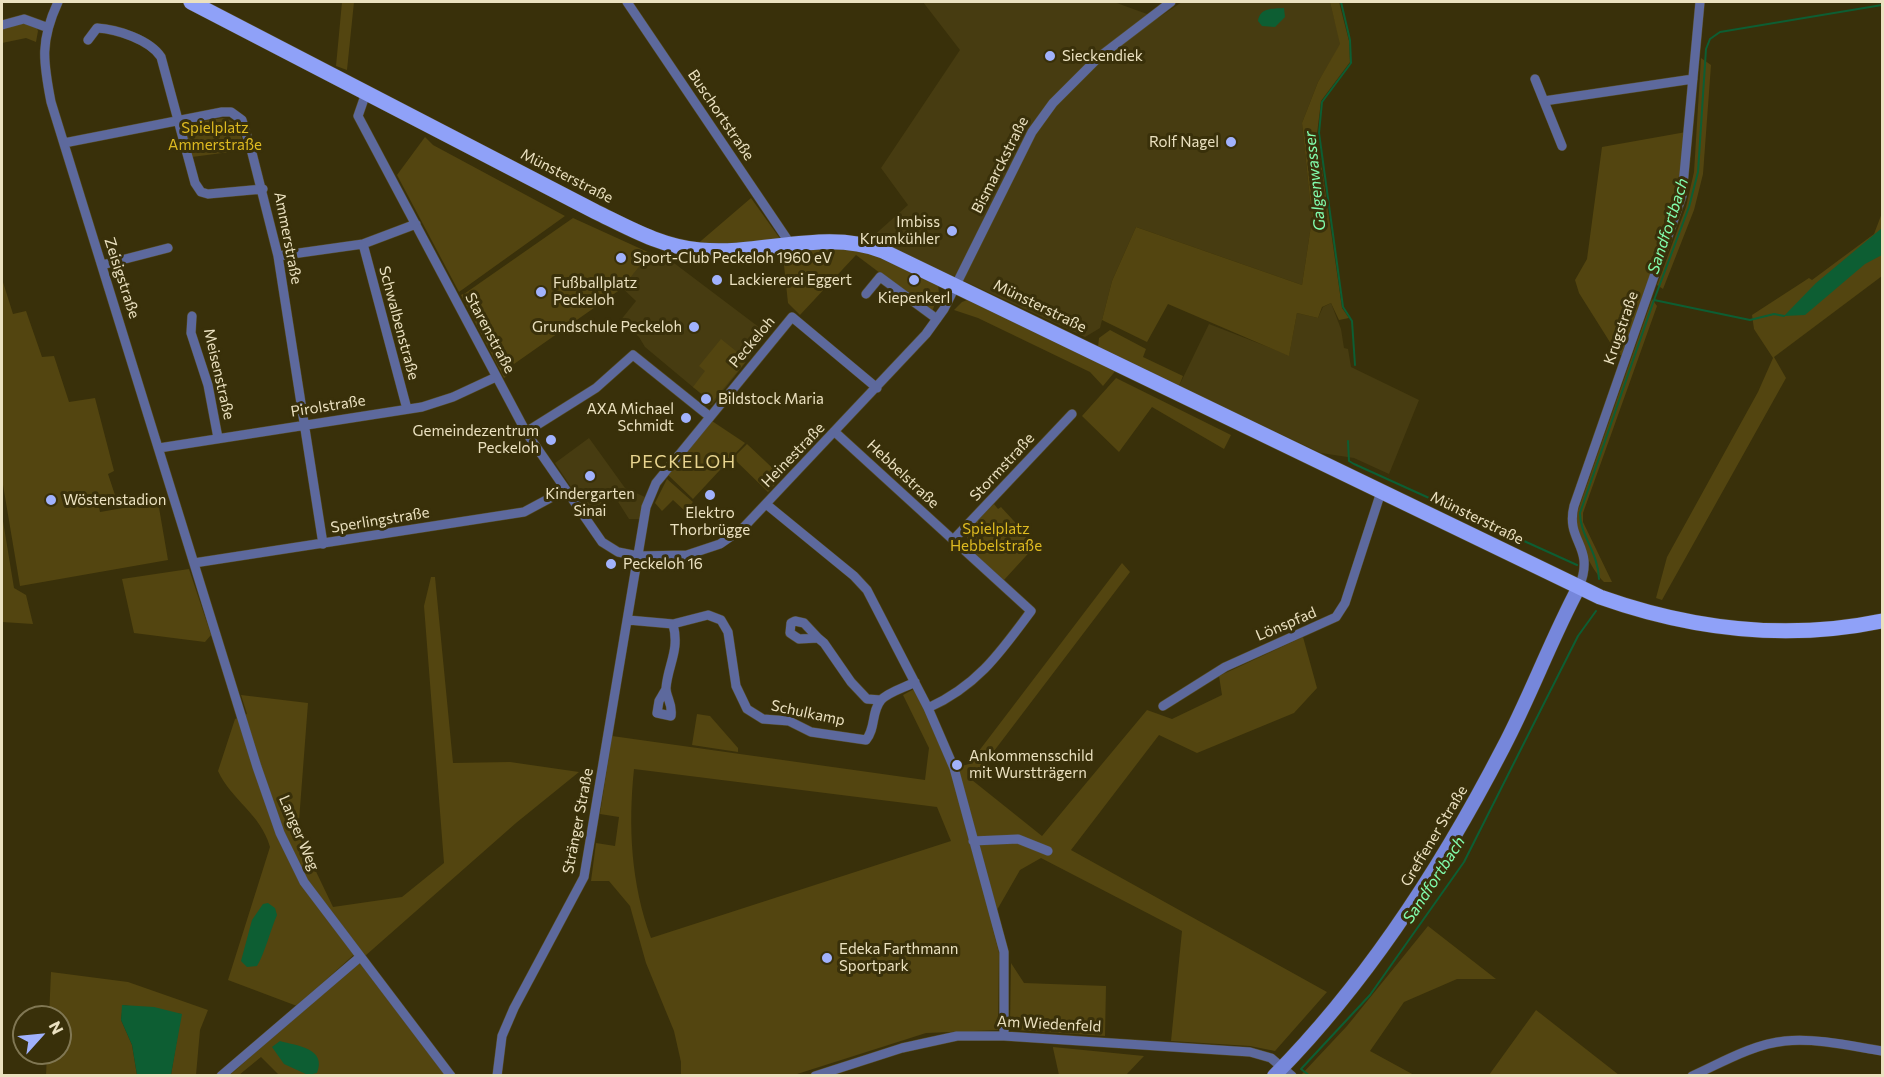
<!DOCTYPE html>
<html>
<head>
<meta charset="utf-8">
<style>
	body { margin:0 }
	#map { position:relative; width:1884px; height:1077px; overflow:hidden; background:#39300a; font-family:Commissioner,sans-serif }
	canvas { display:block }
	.frame { position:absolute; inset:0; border:3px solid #ebe1c0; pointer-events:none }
	.north { position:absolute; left:12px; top:1005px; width:60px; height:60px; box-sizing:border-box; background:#39300a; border:2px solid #807753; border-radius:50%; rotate:63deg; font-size:16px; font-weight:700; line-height:24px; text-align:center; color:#ebe1c0 }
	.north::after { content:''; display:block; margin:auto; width:21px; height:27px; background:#a1b2fd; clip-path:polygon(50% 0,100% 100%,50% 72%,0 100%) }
</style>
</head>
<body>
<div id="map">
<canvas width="1884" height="1077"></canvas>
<div class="frame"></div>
<div class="north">N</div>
</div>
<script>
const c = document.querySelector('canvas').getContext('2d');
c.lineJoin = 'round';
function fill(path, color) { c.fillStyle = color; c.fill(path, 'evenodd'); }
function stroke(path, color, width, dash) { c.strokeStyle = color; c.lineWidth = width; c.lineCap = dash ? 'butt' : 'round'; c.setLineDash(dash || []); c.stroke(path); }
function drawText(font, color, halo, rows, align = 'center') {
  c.font = font + ' Commissioner,sans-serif'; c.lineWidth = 6; c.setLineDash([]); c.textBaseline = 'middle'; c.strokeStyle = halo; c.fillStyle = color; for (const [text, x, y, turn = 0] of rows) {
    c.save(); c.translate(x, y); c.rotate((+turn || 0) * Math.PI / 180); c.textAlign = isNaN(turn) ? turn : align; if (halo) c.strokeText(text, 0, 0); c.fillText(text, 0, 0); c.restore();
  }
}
const built = new Path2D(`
	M 923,2 L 1114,2 L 1158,18 L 1182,2 L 1330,2 L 1341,44 L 1318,82 L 1302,123 L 1312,219 L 1302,285 L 1136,227 L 1112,281 L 1100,328 L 1085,337 L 871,238 L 908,205 L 881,168 L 960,50 Z
	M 625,246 L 670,260 L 768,334 L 712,405 L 703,404 L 706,398 L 645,347 L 639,337 L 620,321 L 636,301 L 619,285 Z
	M 1331,303 L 1341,329 L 1344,348 L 1348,349 L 1351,367 L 1419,400 L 1389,474 L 1354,458 L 1321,453 L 1179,386 L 1209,324 L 1289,355 L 1297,313 L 1318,318 L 1323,307 Z
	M 589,438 L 625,488 L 645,497 L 639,519 L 629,519 L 615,497 L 587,511 L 555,463 Z`);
const green = new Path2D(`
	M 342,2 L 354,2 L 347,70 L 336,66 Z
	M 1330,2 L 1339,2 L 1349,41 L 1350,62 L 1321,101 L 1317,134 L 1342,308 L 1349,318 L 1339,320 L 1331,303 L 1322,307 L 1318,318 L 1297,313 L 1289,356 L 1168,304 L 1147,342 L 1102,320 L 1112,281 L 1136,227 L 1302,285 L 1312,219 L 1302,123 L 1318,82 L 1340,44 Z
	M 17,22 L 36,26 L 38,31 L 36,42 L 26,38 L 2,43 L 2,27 Z
	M 1701,58 L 1711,65 L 1703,174 L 1694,210 L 1663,289 L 1657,285 L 1686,207 L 1694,172 Z
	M 223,118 C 239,119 241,137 245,150 L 192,157 L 183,124 Z
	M 1686,132 L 1678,196 L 1623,355 L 1618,355 L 1579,293 L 1575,280 L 1587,259 L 1602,147 Z
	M 425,137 L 433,145 L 565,216 L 459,292 L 397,175 Z
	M 751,198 L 781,240 L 695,246 Z
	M 1882,213 L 1882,276 L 1774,357 L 1786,378 L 1662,600 L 1656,598 L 1667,557 L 1758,392 L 1773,358 L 1754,329 L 1752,315 L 1809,278 L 1812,280 L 1874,234 Z
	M 573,218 L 650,253 L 621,289 L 514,364 L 464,294 Z
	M 850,246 L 866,249 L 938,284 L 939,293 L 932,312 L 856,255 L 800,315 L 788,303 L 784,265 L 790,251 Z
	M 2,279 L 13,314 L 26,311 L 42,357 L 54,356 L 69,402 L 95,398 L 114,471 L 108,474 L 115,495 L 97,498 L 100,512 L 158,502 L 168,560 L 20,586 L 2,479 Z
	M 463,294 L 509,375 L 504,378 L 461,295 Z
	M 972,298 L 1117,369 L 1103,386 L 1090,372 L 978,318 L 954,310 L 962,302 Z
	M 1652,299 L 1657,306 L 1583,513 L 1583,522 L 1612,582 L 1604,582 C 1590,568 1577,538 1575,519 Z
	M 1110,330 L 1146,349 L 1143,357 L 1183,376 L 1179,386 L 1098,347 L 1099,338 Z
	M 721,339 L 747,360 L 709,406 L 703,404 L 707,398 L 693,387 L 705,371 L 699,366 Z
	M 1116,378 L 1231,435 L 1224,449 L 1152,407 L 1119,452 L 1082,416 Z
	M 712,421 L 745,443 L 693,499 L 667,474 Z
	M 747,444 L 782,477 L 768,492 L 733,458 Z
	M 667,479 L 693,502 L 685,511 L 673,500 L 662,511 L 655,503 Z
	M 994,504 L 998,509 L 1001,507 L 1036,545 L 1004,580 C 994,571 961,547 968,532 C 973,522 986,512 994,504 Z
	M 2,515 L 14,588 L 26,595 L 33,624 L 2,622 Z
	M 1122,563 L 1130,572 L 972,780 L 1042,836 L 1147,710 L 1172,719 L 1222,695 L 1219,676 L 1303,637 L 1317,688 L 1294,713 L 1197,753 L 1159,735 L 1071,850 L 1327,992 L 1275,1051 L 1250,1046 L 1171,1041 L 1182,931 L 1041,858 L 1020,870 L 997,910 L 988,910 L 999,953 L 998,1030 L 926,1033 L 794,1075 L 681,1075 L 681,1062 L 674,1031 L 646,963 L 630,906 L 609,881 L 591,881 L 596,843 L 615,846 L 619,817 L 600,814 L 612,736 L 925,780 L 929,748 L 903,695 L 914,689 L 951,769 L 969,764 ZM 634,769 L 937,807 L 951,841 L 651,938 C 631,884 628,826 634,769 Z
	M 189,569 L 211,635 L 205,642 L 134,633 L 122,579 Z
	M 431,577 L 435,577 L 453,763 L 510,762 L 579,772 L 516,823 L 365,956 L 359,950 L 297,1006 L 228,980 L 270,847 C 260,813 232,801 218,771 L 235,719 L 247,714 L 241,695 L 308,703 L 298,834 L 333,907 L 402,897 L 444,863 L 424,606 Z
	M 697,714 L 710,716 L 738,748 L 738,752 L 692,745 Z
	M 1428,926 L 1496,979 L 1457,979 L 1404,1002 L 1370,1051 L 1414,1075 L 1301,1075 L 1347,1026 Z
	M 358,961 L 448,1075 L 279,1075 L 261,1057 L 239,1075 L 229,1076 Z
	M 1011,963 L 1024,983 L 1106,986 L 1105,1036 L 1015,1030 L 1010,1025 Z
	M 51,972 L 128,982 L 208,1010 L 200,1030 L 196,1075 L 171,1075 L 181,1014 L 123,1005 L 121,1020 L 132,1045 L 137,1075 L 46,1076 L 47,1053 L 60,1053 L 60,1017 L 49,1017 Z
	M 1536,1010 L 1619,1075 L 1489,1075 Z
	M 1053,1048 L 1053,1047 L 1144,1056 L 1126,1075 L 1059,1075 Z`);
const water = new Path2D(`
	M 1284,8 L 1285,17 L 1275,27 L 1262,26 L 1258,21 C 1260,7 1273,9 1284,8 Z
	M 1882,228 L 1882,255 L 1865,264 L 1805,315 L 1784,316 L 1816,283 Z
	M 268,903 L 275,908 L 277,915 C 270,931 265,953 257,966 L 247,967 L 241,961 L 252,920 L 263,904 Z
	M 122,1005 L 154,1007 L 182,1014 L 171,1075 L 137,1075 L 132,1045 L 121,1020 Z
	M 280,1041 C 297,1046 327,1048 317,1073 L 308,1075 L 284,1064 L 272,1047 Z`);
const stream = new Path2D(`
	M 1341,2 L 1350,40 L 1351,63 L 1322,102 L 1319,133 L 1343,307 L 1352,321 L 1355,365
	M 1654,300 L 1750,320 L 1774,314 L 1784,316
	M 1348,441 L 1349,461 L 1354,464 L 1577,565
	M 1599,579 C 1598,551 1580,536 1580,513 L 1654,300 L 1689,207 L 1698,172 L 1706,49 L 1710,39 L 1720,32 L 1882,5
	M 1310,1076 L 1301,1069 L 1370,995 L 1464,862 L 1578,636 L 1596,611
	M 1314,1076 L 1359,1076`);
const street = new Path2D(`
	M 58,2 C 40,41 43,61 51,102 L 257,767 L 280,833 L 304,882 L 451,1076
	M 627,2 L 787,239 L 787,246
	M 2,25 L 24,19 L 46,27
	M 88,40 L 97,28 C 117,29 150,40 161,57 L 195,183 L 201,192 L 208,194 L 263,189
	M 1535,79 L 1562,146
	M 366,93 L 358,116 L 526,432 L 602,542 L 618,552 L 638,556 L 687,555 L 720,544 L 743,528 L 926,334 L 944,309 L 1032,132 L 1053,103 L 1099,57 L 1171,2
	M 1544,101 L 1693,79
	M 64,143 L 222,112 L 231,112 L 242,120 L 251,149 L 278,256 L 323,544
	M 363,244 L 407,409
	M 278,256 L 363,244 L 416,224
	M 102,265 L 168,248
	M 866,294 L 880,277 L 937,319
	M 192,316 L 191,333 L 208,385 L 218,438
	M 526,432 L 596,388 L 633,355 L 709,416
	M 159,448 L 422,407 L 453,397 L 496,377
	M 766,504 L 854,576 L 867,590 L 928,708 C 977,686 1000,653 1031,611 L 836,433
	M 953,540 L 1072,414
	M 194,563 L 524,512 L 565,490
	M 1579,587 C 1596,546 1565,542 1574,506 L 1682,196 L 1700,2
	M 628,620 L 673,624 L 708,615 L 721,620 L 728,632 L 736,686 L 747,709 L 763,719 L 789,721 L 811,732 L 866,740 C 876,728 871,712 881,700 C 888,692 906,687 915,682
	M 818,638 L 804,623 L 795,621 L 791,623 L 790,633 L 799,639 L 818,638 L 824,643 L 851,682 L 867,699 L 881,700
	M 666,689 L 659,701 L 657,713 L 671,716 C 673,703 666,698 666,688 C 668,664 680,651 673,624
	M 1163,706 L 1225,667 L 1336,617 L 1345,603 L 1381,492
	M 928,708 L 954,768 L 1004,952 L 1004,1036
	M 973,841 L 1018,839 L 1048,851
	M 221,1076 L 360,957
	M 497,1076 L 502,1036 L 514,1008 L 584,877 L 646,507 L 656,483 L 792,317 L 877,388
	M 815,1076 L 902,1048 L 957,1036 L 1004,1036 L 1250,1052 L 1271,1058 L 1292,1076
	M 1692,1076 C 1721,1063 1753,1044 1785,1041 C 1817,1038 1851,1046 1882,1051`);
const secondary = new Path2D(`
	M 1274,1076 C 1369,980 1442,866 1503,748 C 1531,695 1551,639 1579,587`);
const primary = new Path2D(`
	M 191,2 L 596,212 C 629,228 662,247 700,250 C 761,256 825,228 883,251 L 1600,597 C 1693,630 1786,641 1882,621`);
const markers = [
	[1050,56,6,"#a1b2fd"],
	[1231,142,6,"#a1b2fd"],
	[952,231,6,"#a1b2fd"],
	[621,258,6,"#a1b2fd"],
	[717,280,6,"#a1b2fd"],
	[914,280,6,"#a1b2fd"],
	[541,292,6,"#a1b2fd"],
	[694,327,6,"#a1b2fd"],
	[706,399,6,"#a1b2fd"],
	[686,418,6,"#a1b2fd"],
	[551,440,6,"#a1b2fd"],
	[590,476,6,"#a1b2fd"],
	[710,495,6,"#a1b2fd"],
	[51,500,6,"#a1b2fd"],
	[611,564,6,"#a1b2fd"],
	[957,765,6,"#a1b2fd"],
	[827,958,6,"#a1b2fd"]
];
const poiNames = [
	["Sieckendiek",1062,56],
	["Rolf Nagel",1219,142,"right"],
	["Imbiss",940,222,"right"],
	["Krumkühler",940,239,"right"],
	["Sport-Club Peckeloh 1960 eV",633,258],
	["Lackiererei Eggert",729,280],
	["Fußballplatz",553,283],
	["Peckeloh",553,300],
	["Kiepenkerl",914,298,"center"],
	["Grundschule Peckeloh",682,327,"right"],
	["Bildstock Maria",718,399],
	["AXA Michael",674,409,"right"],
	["Schmidt",674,426,"right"],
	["Gemeindezentrum",539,431,"right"],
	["Peckeloh",539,448,"right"],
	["Kindergarten",590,494,"center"],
	["Sinai",590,511,"center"],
	["Wöstenstadion",63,500],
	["Elektro",710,513,"center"],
	["Thorbrügge",710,530,"center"],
	["Peckeloh 16",623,564],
	["Ankommensschild",969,756],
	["mit Wurstträgern",969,773],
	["Edeka Farthmann",839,949],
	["Sportpark",839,966]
];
const streetNames = [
	["Buschortstraße",721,115,56],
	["Bismarckstraße",1000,165,-63],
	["Münsterstraße",567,176,27],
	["Ammerstraße",288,238,79],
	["Zeisigstraße",122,278,72],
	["Münsterstraße",1040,306,26],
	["Schwalbenstraße",399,323,75],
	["Krugstraße",1621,328,-71],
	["Starenstraße",490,333,62],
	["Peckeloh",752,342,-50],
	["Meisenstraße",219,374,77],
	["Pirolstraße",328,406,-9],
	["Heinestraße",793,455,-46],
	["Stormstraße",1002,467,-47],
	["Hebbelstraße",903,474,43],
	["Münsterstraße",1477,518,26],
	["Sperlingstraße",380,520,-9],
	["Lönspfad",1286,624,-23],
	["Schulkamp",808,713,12],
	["Stränger Straße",578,821,-79],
	["Langer Weg",299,833,67],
	["Greffener Straße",1434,836,-59],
	["Am Wiedenfeld",1049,1024,3]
];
const parkNames = [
	["Spielplatz",215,128],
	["Ammerstraße",215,145],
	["Spielplatz",996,529],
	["Hebbelstraße",996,546]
];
const waterNames = [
	["Galgenwasser",1315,181,-96],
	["Sandfortbach",1668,226,-72],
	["Sandfortbach",1434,880,-57]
];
const quarterNames = [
	["PECKELOH",683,462]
];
fill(built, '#473c11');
fill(green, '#534510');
fill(water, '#0d5e33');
stroke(stream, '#0d5e33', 2);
stroke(street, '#554c27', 10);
stroke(secondary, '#554c27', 15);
stroke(primary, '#554c27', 16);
stroke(street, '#5d699d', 9);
stroke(secondary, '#7687db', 14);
stroke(primary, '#8fa1f8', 15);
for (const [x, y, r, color] of markers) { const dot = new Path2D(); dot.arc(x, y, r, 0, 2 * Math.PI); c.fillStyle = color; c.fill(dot); stroke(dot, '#39300a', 2); }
drawText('15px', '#ebe1c0', '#39300a', poiNames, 'left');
drawText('15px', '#ebe1c0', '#39300a', streetNames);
drawText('15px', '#dfbb21', '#39300a', parkNames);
drawText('italic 16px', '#82feae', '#39300a', waterNames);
c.letterSpacing = '1.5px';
drawText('18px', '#e8d48f', '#39300a', quarterNames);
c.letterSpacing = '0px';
</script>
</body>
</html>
